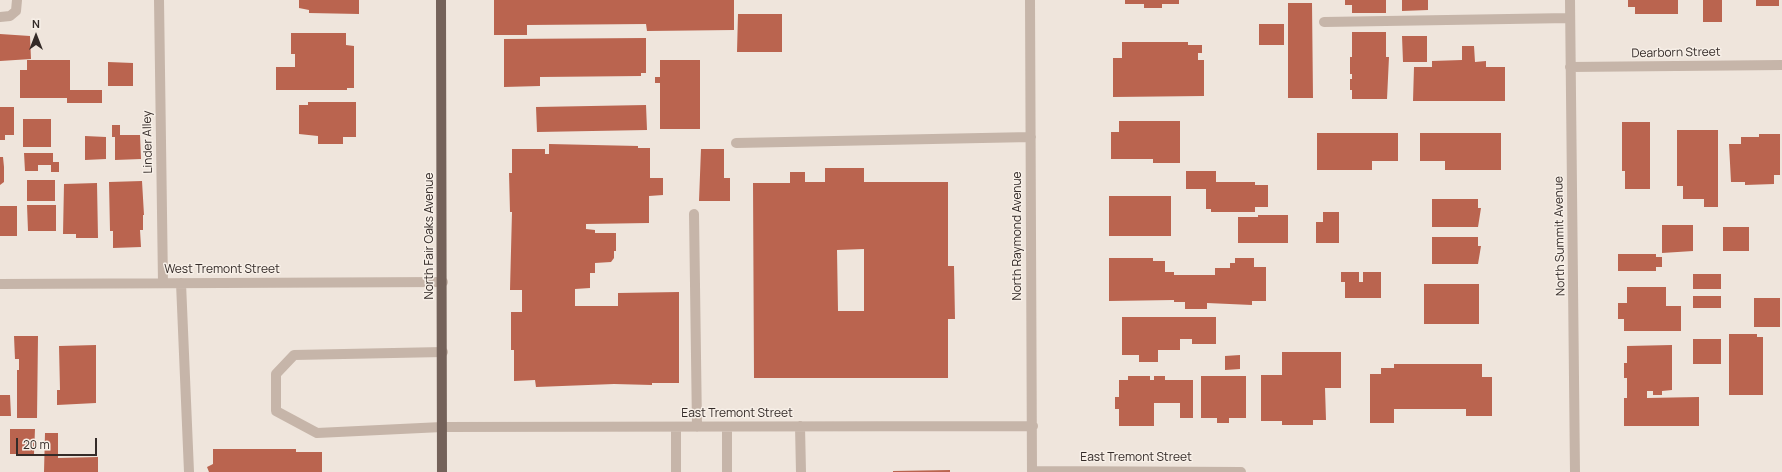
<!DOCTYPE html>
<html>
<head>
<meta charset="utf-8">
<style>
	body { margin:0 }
	#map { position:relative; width:1782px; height:472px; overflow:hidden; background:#efe5dc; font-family:Manrope,sans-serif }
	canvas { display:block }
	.north { position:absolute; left:16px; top:16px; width:40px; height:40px; -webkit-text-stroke:3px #f7efe7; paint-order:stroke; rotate:0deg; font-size:11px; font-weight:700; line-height:16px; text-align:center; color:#342b28 }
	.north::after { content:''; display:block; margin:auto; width:14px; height:18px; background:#342b28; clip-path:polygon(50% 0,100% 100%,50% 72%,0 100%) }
	.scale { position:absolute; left:16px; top:438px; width:81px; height:18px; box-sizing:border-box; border:2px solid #342b28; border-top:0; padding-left:5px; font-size:12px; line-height:14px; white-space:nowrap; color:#342b28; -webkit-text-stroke:3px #f7efe7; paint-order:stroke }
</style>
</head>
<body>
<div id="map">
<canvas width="1782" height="472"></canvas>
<div class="north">N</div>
<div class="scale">20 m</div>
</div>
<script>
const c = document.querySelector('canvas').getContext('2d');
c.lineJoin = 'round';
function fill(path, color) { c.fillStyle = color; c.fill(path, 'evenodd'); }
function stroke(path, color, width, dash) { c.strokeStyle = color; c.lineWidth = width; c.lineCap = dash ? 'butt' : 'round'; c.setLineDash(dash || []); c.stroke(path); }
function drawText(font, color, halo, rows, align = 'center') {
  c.font = font + ' Manrope,sans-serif'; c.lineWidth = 3; c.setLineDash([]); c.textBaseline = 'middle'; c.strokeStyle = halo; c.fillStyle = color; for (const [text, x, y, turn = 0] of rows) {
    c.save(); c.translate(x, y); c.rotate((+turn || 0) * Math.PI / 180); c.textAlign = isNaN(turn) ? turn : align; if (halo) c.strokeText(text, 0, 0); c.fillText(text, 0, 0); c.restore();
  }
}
const building = new Path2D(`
	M 299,0 L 359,0 L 359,14 L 309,13 L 309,10 L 299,8 Z
	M 494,0 L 734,0 L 734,30 L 647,31 L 646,24 L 527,25 L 527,35 L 494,35 Z
	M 1125,0 L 1179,0 L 1179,4 L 1162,4 L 1162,8 L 1144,8 L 1144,4 L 1125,4 Z
	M 1345,0 L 1386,0 L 1386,13 L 1352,13 L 1352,5 L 1345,5 Z
	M 1402,0 L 1428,0 L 1428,10 L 1402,11 Z
	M 1628,0 L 1678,0 L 1678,14 L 1635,14 L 1635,7 L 1628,7 Z
	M 1703,0 L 1722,0 L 1722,22 L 1703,22 Z
	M 1756,0 L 1779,0 L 1779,6 L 1756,6 Z
	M 1288,3 L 1312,3 L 1313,98 L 1288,98 Z
	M 738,14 L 782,14 L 782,52 L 737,52 Z
	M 1259,24 L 1284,24 L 1284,45 L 1259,45 Z
	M 1352,32 L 1386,32 L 1386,57 L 1389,57 L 1387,99 L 1352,99 L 1352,90 L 1350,90 L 1350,79 L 1352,79 L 1352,74 L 1350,74 L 1350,57 L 1352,57 Z
	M 291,33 L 346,33 L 346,45 L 354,46 L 354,88 L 347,88 L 347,90 L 276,90 L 276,67 L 295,67 L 295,54 L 291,54 Z
	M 0,34 L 30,36 L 31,59 L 0,61 Z
	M 1402,36 L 1427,36 L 1427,62 L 1403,62 Z
	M 646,38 L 646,73 L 641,73 L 641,76 L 540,77 L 540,86 L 504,87 L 504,39 Z
	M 1122,42 L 1188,42 L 1188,45 L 1202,45 L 1202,53 L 1198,53 L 1198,60 L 1204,60 L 1204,96 L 1113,97 L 1113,58 L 1122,58 Z
	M 1462,46 L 1474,46 L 1475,62 L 1486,61 L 1486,67 L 1505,67 L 1505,101 L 1413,101 L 1414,67 L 1432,67 L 1432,61 L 1462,60 Z
	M 27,60 L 70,60 L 70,90 L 102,90 L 102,103 L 67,103 L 67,98 L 20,98 L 20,70 L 27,70 Z
	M 660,60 L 700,60 L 700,129 L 660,129 L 660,83 L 655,83 L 655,77 L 660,77 Z
	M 108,62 L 133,63 L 133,86 L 108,86 Z
	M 308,102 L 356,102 L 356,137 L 343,137 L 343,144 L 318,144 L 318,136 L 299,134 L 299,105 L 308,105 Z
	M 646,105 L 647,130 L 537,132 L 536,107 Z
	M 0,107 L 14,107 L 14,135 L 5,135 L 5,140 L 0,140 Z
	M 23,119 L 51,119 L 51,147 L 23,147 Z
	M 1119,121 L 1180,121 L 1180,163 L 1153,163 L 1153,159 L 1111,159 L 1111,132 L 1119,132 Z
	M 1622,122 L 1650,122 L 1650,189 L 1625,189 L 1625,171 L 1622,171 Z
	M 112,125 L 120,125 L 120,135 L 140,135 L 141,159 L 115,160 L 115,137 L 112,137 Z
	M 1677,130 L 1718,130 L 1718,207 L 1704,207 L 1704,199 L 1683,199 L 1683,186 L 1677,186 Z
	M 1317,133 L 1398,133 L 1398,161 L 1372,161 L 1372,170 L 1317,170 Z
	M 1420,133 L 1501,133 L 1501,170 L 1445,170 L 1445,161 L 1420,161 Z
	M 1759,134 L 1780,134 L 1780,175 L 1774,175 L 1774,184 L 1745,185 L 1745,182 L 1731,182 L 1729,144 L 1741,144 L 1741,137 L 1759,137 Z
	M 85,136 L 106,137 L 106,159 L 85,160 Z
	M 549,144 L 638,146 L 638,148 L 650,148 L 650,178 L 663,178 L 663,195 L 649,196 L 649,223 L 586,224 L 586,229 L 595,230 L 595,233 L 616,233 L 616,251 L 614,251 L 614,258 L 611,262 L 595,263 L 595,273 L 590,273 L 590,288 L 575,289 L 575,306 L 618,306 L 618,293 L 679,292 L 679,383 L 652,383 L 652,385 L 614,384 L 536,387 L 535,380 L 514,381 L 514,350 L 511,350 L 511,312 L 522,312 L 522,290 L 510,290 L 512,212 L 510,212 L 509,173 L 512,173 L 512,149 L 545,149 L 545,154 L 549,154 Z
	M 701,149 L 724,149 L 724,178 L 730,178 L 730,201 L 699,201 Z
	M 24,153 L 53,153 L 53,162 L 59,162 L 59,172 L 51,172 L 51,165 L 38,165 L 38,171 L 25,171 Z
	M 0,157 L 3,157 L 4,167 L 4,182 L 0,185 Z
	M 825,168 L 864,168 L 864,182 L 948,182 L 948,266 L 954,266 L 955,319 L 948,319 L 948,378 L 754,378 L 753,183 L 790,183 L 790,172 L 805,172 L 805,182 L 825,182 ZM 864,249 L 864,311 L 838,311 L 837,250 Z
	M 1186,171 L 1216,171 L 1216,182 L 1255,182 L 1255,185 L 1268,185 L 1268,207 L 1255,207 L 1255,212 L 1211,212 L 1211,209 L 1206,209 L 1206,189 L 1186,189 Z
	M 27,180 L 55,180 L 55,201 L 27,201 Z
	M 142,181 L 144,215 L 143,215 L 143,230 L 140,230 L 141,247 L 113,248 L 113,231 L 110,231 L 109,182 Z
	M 97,183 L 98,238 L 76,238 L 76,234 L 63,234 L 64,184 Z
	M 1109,196 L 1171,196 L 1171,236 L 1109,236 Z
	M 1432,199 L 1478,199 L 1478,208 L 1481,208 L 1478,227 L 1432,227 Z
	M 27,205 L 56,205 L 56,231 L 28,231 Z
	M 0,206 L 17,206 L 17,236 L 0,236 Z
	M 1323,212 L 1339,212 L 1339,243 L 1316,243 L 1316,222 L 1323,222 Z
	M 1258,215 L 1288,215 L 1288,243 L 1238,243 L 1238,217 L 1258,217 Z
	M 1662,225 L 1693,225 L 1693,251 L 1662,253 Z
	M 1723,227 L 1749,227 L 1749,251 L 1723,251 Z
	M 1432,237 L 1478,237 L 1478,246 L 1481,246 L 1478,264 L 1432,264 Z
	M 1618,254 L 1656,254 L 1656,257 L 1662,257 L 1662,267 L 1656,267 L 1656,271 L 1618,271 Z
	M 1109,258 L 1153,258 L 1153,261 L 1165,261 L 1165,272 L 1174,272 L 1174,275 L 1215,275 L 1215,268 L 1230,268 L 1230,263 L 1235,263 L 1235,258 L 1254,258 L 1254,267 L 1266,267 L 1266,301 L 1252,301 L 1252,305 L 1207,303 L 1207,309 L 1185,309 L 1185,302 L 1174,302 L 1174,300 L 1109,301 Z
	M 1341,272 L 1359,272 L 1359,282 L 1363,282 L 1363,272 L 1381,272 L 1381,298 L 1345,298 L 1345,282 L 1341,282 Z
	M 1693,274 L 1721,274 L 1721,289 L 1693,289 Z
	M 1424,284 L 1479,284 L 1479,324 L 1424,324 Z
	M 1627,287 L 1666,287 L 1666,306 L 1681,306 L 1681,331 L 1624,331 L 1624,319 L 1618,319 L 1618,303 L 1627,303 Z
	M 1693,296 L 1721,296 L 1721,308 L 1693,308 Z
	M 1754,298 L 1780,298 L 1780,327 L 1754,327 Z
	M 1122,317 L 1216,317 L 1216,344 L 1192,344 L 1192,339 L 1180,339 L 1180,350 L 1158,350 L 1158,362 L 1139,362 L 1139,355 L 1122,355 Z
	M 1729,334 L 1757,334 L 1757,337 L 1763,337 L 1763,395 L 1729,395 Z
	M 14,336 L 38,336 L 37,418 L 17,418 L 17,370 L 19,370 L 19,359 L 15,359 Z
	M 1693,339 L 1721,339 L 1721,364 L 1693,364 Z
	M 96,345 L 96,403 L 57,405 L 57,390 L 60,390 L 59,346 Z
	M 1672,345 L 1672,390 L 1662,391 L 1662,395 L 1653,395 L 1653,391 L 1647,391 L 1647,398 L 1699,397 L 1699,426 L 1624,426 L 1624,398 L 1627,398 L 1627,378 L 1624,378 L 1624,363 L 1627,363 L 1627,346 Z
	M 1282,352 L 1341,352 L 1341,388 L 1325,388 L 1326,420 L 1313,420 L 1313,425 L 1282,425 L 1282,421 L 1261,421 L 1261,375 L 1282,375 Z
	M 1240,355 L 1240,369 L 1225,370 L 1225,356 Z
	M 1394,364 L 1482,364 L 1482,377 L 1492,377 L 1492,416 L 1466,416 L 1466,409 L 1394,409 L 1394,423 L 1370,423 L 1370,374 L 1381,374 L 1381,368 L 1394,368 Z
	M 1128,376 L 1150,376 L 1150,380 L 1154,380 L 1154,376 L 1165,376 L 1165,380 L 1193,380 L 1193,418 L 1180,418 L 1180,403 L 1154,403 L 1154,426 L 1119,426 L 1119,409 L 1115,409 L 1115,397 L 1119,397 L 1119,380 L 1128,380 Z
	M 1201,376 L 1246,376 L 1246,418 L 1229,418 L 1229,423 L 1217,423 L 1217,418 L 1201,418 Z
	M 0,395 L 10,395 L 11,416 L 0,416 Z
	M 10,429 L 35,429 L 34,454 L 10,454 Z
	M 45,433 L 58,433 L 58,458 L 98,457 L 98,472 L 44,472 Z
	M 213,449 L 296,449 L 296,452 L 322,452 L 322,472 L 209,472 L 207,467 L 213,464 Z
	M 950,470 L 950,472 L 893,472 L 893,471 Z`);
const minor = new Path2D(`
	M 159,0 L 163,283
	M 1030,0 L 1032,472
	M 1570,0 L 1575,472
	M 0,17 L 10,16 L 16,11 L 17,0
	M 1324,22 L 1570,18
	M 1570,67 L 1782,65
	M 736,143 L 1031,137
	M 694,214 L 697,427
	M 181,283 L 189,472
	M 0,284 L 443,282
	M 443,352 L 294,355 L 276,374 L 276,411 L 317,433 L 442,427 L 1033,426
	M 800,426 L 801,472
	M 676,427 L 676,472
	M 727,427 L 727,472
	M 1032,471 L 1241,472`);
const major = new Path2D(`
	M 441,0 L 442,472`);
const streetNames = [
	["Dearborn Street",1676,53,-1],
	["Linder Alley",148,142,-91],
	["North Fair Oaks Avenue",430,236,-90],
	["North Raymond Avenue",1018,236,-90],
	["North Summit Avenue",1560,236,-91],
	["West Tremont Street",222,270],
	["East Tremont Street",737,414],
	["East Tremont Street",1136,458]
];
fill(building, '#ba644f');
stroke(minor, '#c6b5a9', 10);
stroke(major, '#74625a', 10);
drawText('12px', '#342b28', '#f7efe7', streetNames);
</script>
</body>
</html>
